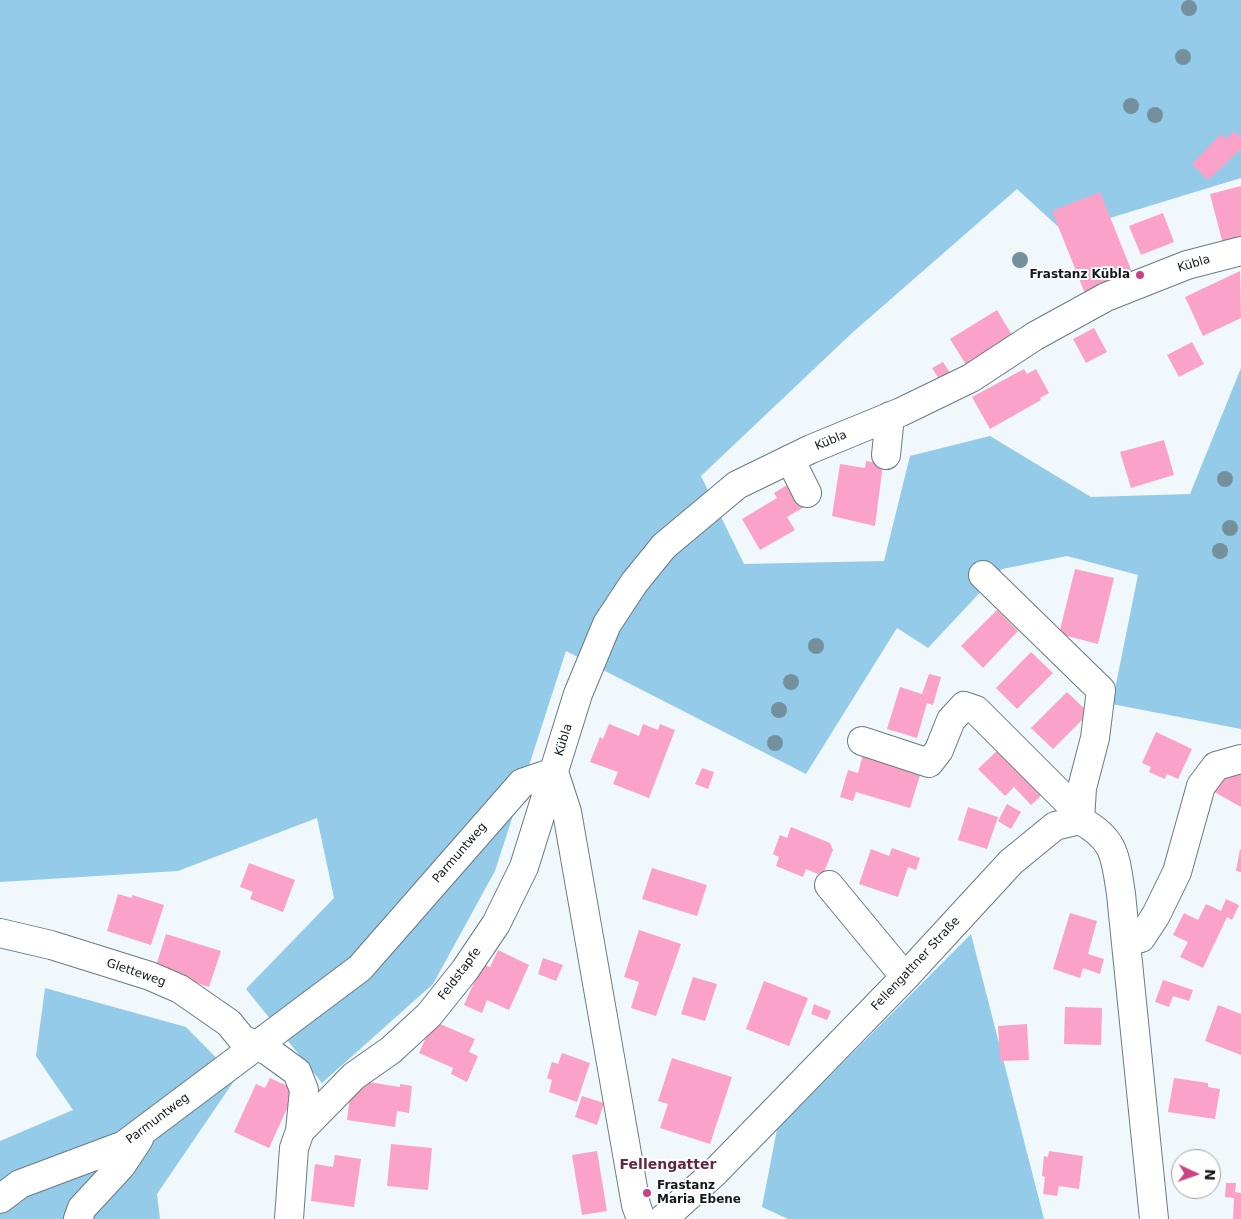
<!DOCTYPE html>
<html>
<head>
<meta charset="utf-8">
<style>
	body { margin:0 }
	#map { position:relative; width:1241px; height:1219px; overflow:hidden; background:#f0f8fc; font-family:"DejaVu Sans",sans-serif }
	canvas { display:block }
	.north { position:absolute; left:1171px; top:1149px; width:50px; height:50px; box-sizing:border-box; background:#fff; border:1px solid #a0a3a5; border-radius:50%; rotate:93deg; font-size:14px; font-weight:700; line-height:20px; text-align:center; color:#12191d }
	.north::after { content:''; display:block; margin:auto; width:18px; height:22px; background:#c94486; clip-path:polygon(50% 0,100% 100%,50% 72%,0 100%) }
</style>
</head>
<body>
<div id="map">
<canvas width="1241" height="1219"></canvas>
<div class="north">N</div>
</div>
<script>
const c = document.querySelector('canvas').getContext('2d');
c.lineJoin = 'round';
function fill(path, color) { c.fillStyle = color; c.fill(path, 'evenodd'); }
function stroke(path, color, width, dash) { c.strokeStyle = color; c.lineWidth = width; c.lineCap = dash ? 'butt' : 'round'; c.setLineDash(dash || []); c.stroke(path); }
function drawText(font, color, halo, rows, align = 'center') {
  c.font = font + ' "DejaVu Sans",sans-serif'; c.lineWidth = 4; c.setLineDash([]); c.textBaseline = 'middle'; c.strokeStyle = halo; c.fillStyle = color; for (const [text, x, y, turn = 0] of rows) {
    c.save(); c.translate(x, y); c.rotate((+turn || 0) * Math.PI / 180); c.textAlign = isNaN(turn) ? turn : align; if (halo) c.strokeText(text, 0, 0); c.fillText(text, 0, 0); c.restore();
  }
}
const green = new Path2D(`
	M 0,0 L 1241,0 L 1241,178 L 1064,232 L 1017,189 L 852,333 L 701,476 L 744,564 L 884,561 L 910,456 L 990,436 L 1091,497 L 1190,494 L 1241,368 L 1241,729 L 1112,704 L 1138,575 L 1067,556 L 1002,569 L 928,648 L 897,628 L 806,774 L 566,651 L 495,871 L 433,984 L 322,1083 L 246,989 L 334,898 L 317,818 L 178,871 L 0,882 Z
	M 971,934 L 1044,1219 L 788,1219 L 762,1207 L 777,1129 Z
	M 45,988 L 186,1027 L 236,1078 L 157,1194 L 160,1219 L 0,1219 L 0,1141 L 73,1110 L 36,1056 Z`);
const building = new Path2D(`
	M 1234,131 L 1241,138 L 1241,149 L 1208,180 L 1192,164 L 1221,134 L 1226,139 Z
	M 1241,186 L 1241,244 L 1224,248 L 1210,194 Z
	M 1100,192 L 1134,277 L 1086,296 L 1052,211 Z
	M 1163,213 L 1174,242 L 1141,255 L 1129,226 Z
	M 1240,271 L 1241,318 L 1203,336 L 1185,297 Z
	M 997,310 L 1015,340 L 968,368 L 950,339 Z
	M 1094,328 L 1107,352 L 1086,363 L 1073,339 Z
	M 1192,342 L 1204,364 L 1179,377 L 1167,355 Z
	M 943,362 L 953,377 L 942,384 L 932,368 Z
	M 1024,369 L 1027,374 L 1036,369 L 1049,393 L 1040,398 L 1041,400 L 990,429 L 972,397 Z
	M 1164,440 L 1174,475 L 1131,488 L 1120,452 Z
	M 866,461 L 883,464 L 875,526 L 832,516 L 840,464 L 865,468 Z
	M 792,482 L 806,506 L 787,517 L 795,530 L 760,550 L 742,519 L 777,498 L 774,493 Z
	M 1075,569 L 1114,578 L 1098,644 L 1059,634 Z
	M 997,610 L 1018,631 L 983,668 L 961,646 Z
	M 1031,652 L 1053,673 L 1017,709 L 996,688 Z
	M 929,674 L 941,677 L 933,705 L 927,703 L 917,738 L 887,729 L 900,687 L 922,694 Z
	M 1067,692 L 1089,713 L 1053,749 L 1031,728 Z
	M 609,724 L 639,736 L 643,724 L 658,730 L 660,724 L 675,730 L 649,798 L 613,784 L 618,772 L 590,762 L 600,737 L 603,739 Z
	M 1156,732 L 1192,749 L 1178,779 L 1167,774 L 1165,779 L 1149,772 L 1151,767 L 1142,763 Z
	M 1001,747 L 1044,793 L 1031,805 L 1014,787 L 1005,796 L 978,769 Z
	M 863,754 L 921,772 L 910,808 L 856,792 L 853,801 L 840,797 L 848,770 L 858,773 Z
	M 702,768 L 714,772 L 708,789 L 695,784 Z
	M 1220,770 L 1241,772 L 1241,807 L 1209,789 Z
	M 1007,804 L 1021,812 L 1011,829 L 998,821 Z
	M 968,807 L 998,817 L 987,849 L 958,840 Z
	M 791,827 L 830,843 L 833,850 L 824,872 L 818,874 L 806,869 L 803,877 L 776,866 L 779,857 L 773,854 L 780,835 L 787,838 Z
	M 892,848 L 920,858 L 916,870 L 908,867 L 898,897 L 859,884 L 871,849 L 889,856 Z
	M 1240,849 L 1241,850 L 1241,872 L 1236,871 Z
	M 249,863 L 295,880 L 283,912 L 250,899 L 253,892 L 240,887 Z
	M 652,868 L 707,885 L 697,916 L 642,899 Z
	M 118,894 L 132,898 L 132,895 L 164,905 L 151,945 L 107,931 Z
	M 1226,899 L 1239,905 L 1232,920 L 1227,917 L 1203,968 L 1180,957 L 1188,942 L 1173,935 L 1184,913 L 1198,920 L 1206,904 L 1221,911 Z
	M 1070,913 L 1097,921 L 1088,954 L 1104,959 L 1100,974 L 1083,968 L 1080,978 L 1053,969 Z
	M 639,930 L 681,944 L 656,1016 L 631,1008 L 639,982 L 624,977 Z
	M 166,934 L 221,951 L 209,987 L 155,969 Z
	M 498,950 L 529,965 L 509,1010 L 487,1000 L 482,1013 L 464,1005 L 482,964 L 490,967 Z
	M 543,958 L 563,965 L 556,981 L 538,974 Z
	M 693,977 L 717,984 L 705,1021 L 681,1014 Z
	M 1163,980 L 1193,990 L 1189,1001 L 1173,996 L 1169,1007 L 1155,1002 Z
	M 764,981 L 808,998 L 789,1046 L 746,1029 Z
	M 814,1004 L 831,1011 L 827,1020 L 811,1014 Z
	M 1218,1005 L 1241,1014 L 1241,1055 L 1205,1041 Z
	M 1065,1007 L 1102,1008 L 1101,1045 L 1064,1044 Z
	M 433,1021 L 475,1039 L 469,1052 L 478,1056 L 467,1082 L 451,1074 L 453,1068 L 419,1053 Z
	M 1027,1024 L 1029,1060 L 1000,1061 L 998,1026 Z
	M 562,1053 L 590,1063 L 577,1102 L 549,1092 L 552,1080 L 547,1078 L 552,1062 L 558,1064 Z
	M 672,1058 L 732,1077 L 710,1144 L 660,1128 L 668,1104 L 658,1101 Z
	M 270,1078 L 292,1088 L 288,1099 L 291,1100 L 269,1148 L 234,1132 L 256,1084 L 265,1088 Z
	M 1174,1078 L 1208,1083 L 1208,1087 L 1220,1089 L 1215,1119 L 1168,1112 Z
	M 362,1081 L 400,1087 L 400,1084 L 412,1086 L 409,1113 L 397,1111 L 395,1127 L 347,1120 L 351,1086 Z
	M 582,1096 L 604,1103 L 597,1125 L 575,1117 Z
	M 391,1144 L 432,1148 L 428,1190 L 387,1186 Z
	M 597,1151 L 607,1211 L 582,1215 L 572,1155 Z
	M 1049,1151 L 1083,1156 L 1079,1189 L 1059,1186 L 1057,1196 L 1043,1194 L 1045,1177 L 1042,1176 L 1044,1156 L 1048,1157 Z
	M 335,1155 L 361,1159 L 354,1207 L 311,1201 L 315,1164 L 333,1167 Z
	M 1226,1183 L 1236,1183 L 1235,1192 L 1241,1193 L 1241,1219 L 1233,1219 L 1234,1198 L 1225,1197 Z`);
const minor = new Path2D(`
	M 886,455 L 890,416
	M 790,459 L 807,493
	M 983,575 L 1101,690 L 1095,738 L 1082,788 L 1080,820
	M 862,741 L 929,763 L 939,750 L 951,720 L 964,706 L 976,710 L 1068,802 L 1080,820
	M 554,772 L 567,812 L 636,1205 L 641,1219
	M 829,885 L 905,977
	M 0,933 L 51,945 L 150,976 L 180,989 L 229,1023 L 242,1039 L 268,1051 L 297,1072 L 304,1090 L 300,1131 L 294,1148 L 289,1219
	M 1126,942 L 1141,938 L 1156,915 L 1177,872 L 1201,786 L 1216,766 L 1241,759
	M 300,1131 L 354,1076 L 391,1050 L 429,1015 L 465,970 L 496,924 L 524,867 L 578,694 L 607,624 L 634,583 L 664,546 L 737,485 L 811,449 L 901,412 L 971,378 L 1035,336 L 1106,297 L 1187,265 L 1241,251
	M 0,1199 L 20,1184 L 124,1145 L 360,968 L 522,783 L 554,772
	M 78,1219 L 82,1208 L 121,1166 L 139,1139
	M 663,1219 L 715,1172 L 763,1123 L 905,977 L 1011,862 L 1055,826 L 1080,820 C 1116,840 1115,856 1121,894 L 1154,1219`);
const trees = [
	[1189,8],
	[1183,57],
	[1131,106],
	[1155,115],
	[1020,260],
	[1225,479],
	[1230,528],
	[1220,551],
	[816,646],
	[791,682],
	[779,710],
	[775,743]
];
const markers = [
	[1140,275,5,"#c94486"],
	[647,1193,5,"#c94486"]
];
const streetNames = [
	["Kübla",1194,264,-17],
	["Kübla",831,441,-23],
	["Kübla",564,740,-73],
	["Parmuntweg",460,853,-49],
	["Fellengattner Straße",916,964,-47],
	["Gletteweg",136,973,19],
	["Feldstapfe",460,974,-53],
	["Parmuntweg",158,1119,-37]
];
const poiNames = [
	["Frastanz Kübla",1130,275],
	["Frastanz",657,1186,"left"],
	["Maria Ebene",657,1200,"left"]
];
const neighbourhoodNames = [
	["Fellengatter",668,1165]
];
fill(green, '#93cbe9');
fill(building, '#faa2c7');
stroke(minor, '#687a85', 30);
stroke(minor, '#fff', 28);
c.fillStyle = '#74909c';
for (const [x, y] of trees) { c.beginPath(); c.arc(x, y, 8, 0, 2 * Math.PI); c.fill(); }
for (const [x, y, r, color] of markers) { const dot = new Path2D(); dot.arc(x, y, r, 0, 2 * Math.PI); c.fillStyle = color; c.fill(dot); stroke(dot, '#fff', 2); }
drawText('12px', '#12191d', '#fff', streetNames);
drawText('bold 12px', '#12191d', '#fff', poiNames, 'right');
drawText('bold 14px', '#662544', '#fff', neighbourhoodNames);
</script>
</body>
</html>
